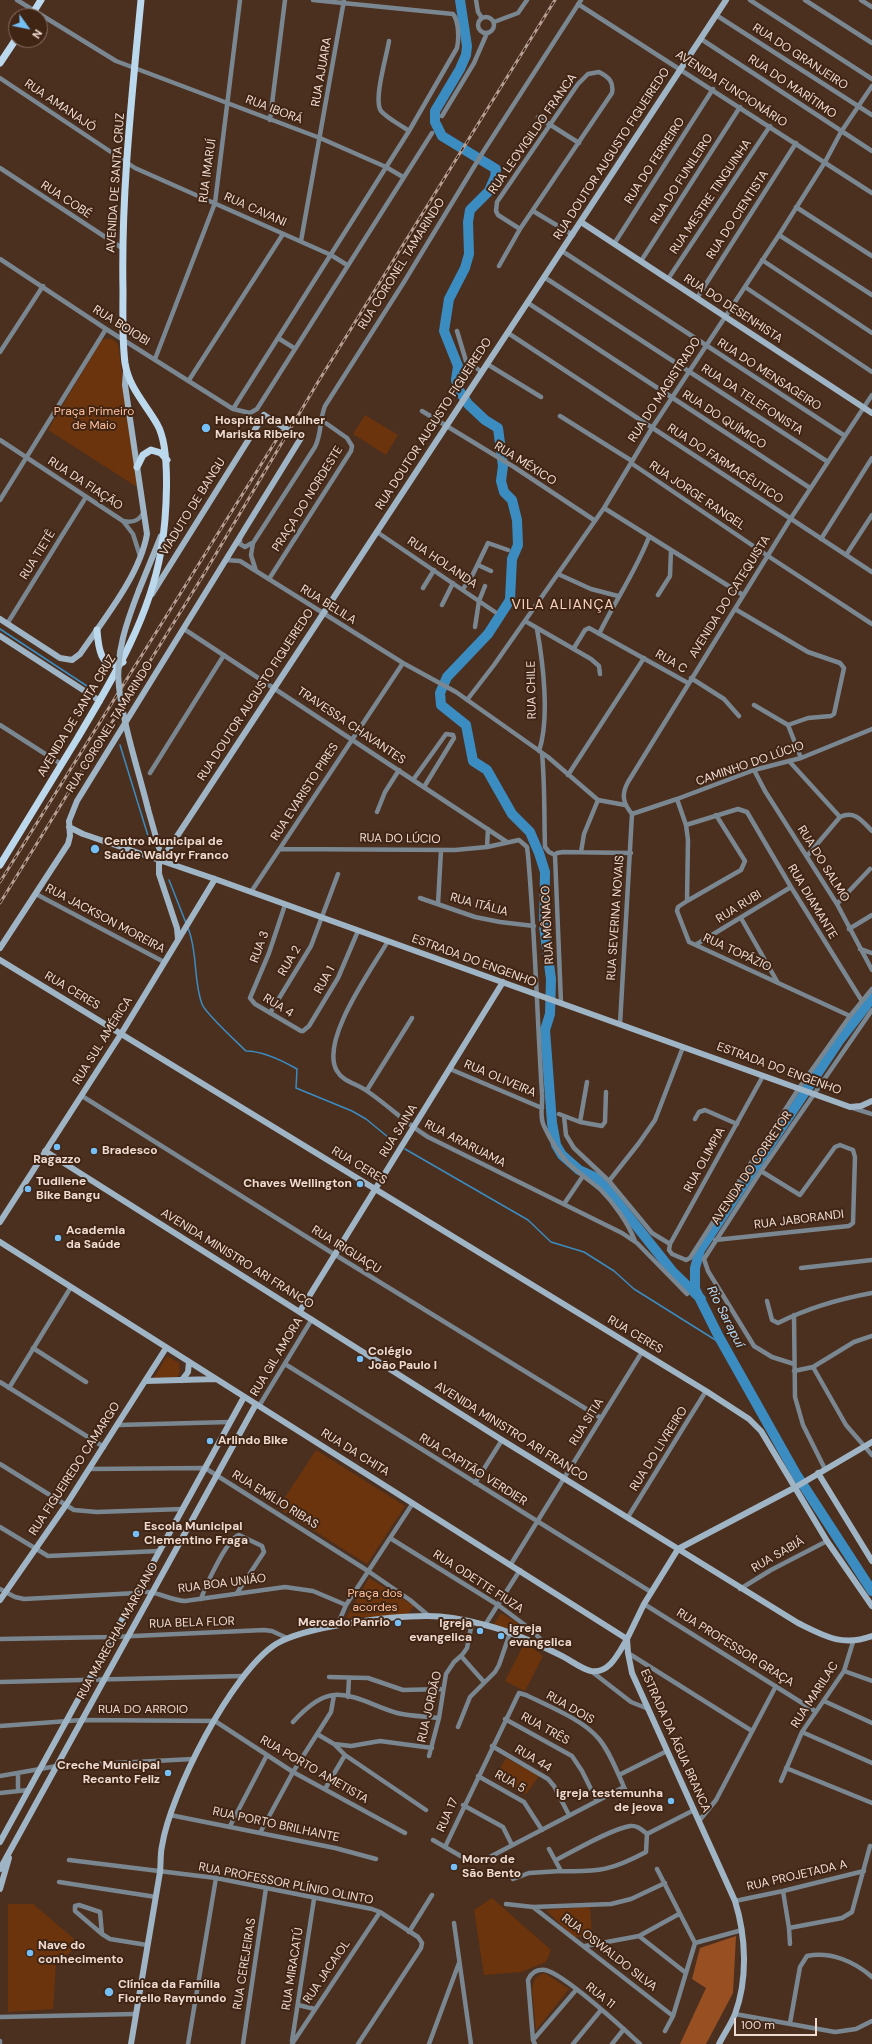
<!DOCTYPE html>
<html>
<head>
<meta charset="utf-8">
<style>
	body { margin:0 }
	#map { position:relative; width:872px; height:2044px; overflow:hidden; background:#4b2f1f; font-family:"DM Sans",sans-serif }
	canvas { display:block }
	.north { position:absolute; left:8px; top:8px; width:40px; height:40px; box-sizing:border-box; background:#402515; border:1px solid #866e60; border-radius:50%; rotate:123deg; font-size:11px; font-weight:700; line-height:16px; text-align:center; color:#eedbd1 }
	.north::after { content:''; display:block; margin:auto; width:14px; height:18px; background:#74c0f6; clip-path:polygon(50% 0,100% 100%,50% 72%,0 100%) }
	.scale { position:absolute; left:734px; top:2018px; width:83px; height:18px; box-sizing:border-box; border:2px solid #eedbd1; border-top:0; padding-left:5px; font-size:12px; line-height:14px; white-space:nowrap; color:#eedbd1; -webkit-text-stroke:3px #402515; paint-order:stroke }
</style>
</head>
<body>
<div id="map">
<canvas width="872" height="2044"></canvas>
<div class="north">N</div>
<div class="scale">100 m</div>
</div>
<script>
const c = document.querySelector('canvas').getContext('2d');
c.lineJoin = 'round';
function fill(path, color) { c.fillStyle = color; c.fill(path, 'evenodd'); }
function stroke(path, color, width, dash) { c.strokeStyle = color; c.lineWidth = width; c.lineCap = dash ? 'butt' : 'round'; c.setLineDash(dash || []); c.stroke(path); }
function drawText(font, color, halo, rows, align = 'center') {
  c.font = font + ' "DM Sans",sans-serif'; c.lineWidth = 4; c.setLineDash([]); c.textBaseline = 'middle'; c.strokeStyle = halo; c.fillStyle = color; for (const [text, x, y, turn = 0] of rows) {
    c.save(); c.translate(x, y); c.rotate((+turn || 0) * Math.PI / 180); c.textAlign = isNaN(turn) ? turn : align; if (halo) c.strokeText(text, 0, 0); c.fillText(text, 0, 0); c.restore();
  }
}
const green = new Path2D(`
	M 104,339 L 112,339 L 118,344 L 137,487 L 48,430 L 101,341 Z
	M 365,415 L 398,435 L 386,455 L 353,434 Z
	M 167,1356 L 179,1363 L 180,1372 L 177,1377 L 154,1378 Z
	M 316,1450 L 405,1506 L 367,1564 L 278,1508 Z
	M 369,1578 L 414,1606 L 407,1615 L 346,1618 Z
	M 501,1613 L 524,1627 L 520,1632 L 494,1624 Z
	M 525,1642 L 543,1656 L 525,1691 L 505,1681 Z
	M 506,1758 L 539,1776 L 526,1794 L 494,1779 Z
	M 492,1898 L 551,1950 L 546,1962 L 521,1972 L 484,1975 L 474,1910 Z
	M 8,1904 L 33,1904 L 80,1944 L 56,1964 L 53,2009 L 8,2012 Z
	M 590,1907 L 592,1936 L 573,1937 L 546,1910 Z
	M 544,1973 L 569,1989 L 536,2030 L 532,1989 L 535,1978 Z`);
const forest = new Path2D(`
	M 736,1936 L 733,1993 L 706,2044 L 680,2044 L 706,1988 L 692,1979 L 700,1948 Z`);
const stream = new Path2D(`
	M 0,629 L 93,690
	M 120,745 L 149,839
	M 169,880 L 186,923
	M 188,928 C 198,952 193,980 202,1004 C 205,1013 238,1043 246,1051 C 263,1051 283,1061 297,1069 L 296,1088 L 352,1111 L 366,1119 L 394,1142
	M 405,1149 L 528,1220 L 551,1242 L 584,1252 L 614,1271 L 634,1289 L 717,1341 L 728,1352`);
const river = new Path2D(`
	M 460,0 L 467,46 L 466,55 L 460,69 L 435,111 L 435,122 L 442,136 L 496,169 L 495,177 L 489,191 L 470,210 L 468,222 L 469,254 L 465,268 L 449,299 L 444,331 L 458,366 L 456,380 L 459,390 L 468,404 L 485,420 L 498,428 L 503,466 L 501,481 L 504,492 L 512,500 L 517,520 L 518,545 L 512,559 L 510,600 L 488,634 L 447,677 L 440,693 L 441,705 L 466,725 L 473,761 L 487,770 L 512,814 L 530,832 L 539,853 L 545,872 L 544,926 L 551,979 L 550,1014 L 545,1030 L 552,1123 L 556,1145 L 562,1155 L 579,1170 L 599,1179 L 673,1272 L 701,1299
	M 872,998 L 839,1041 L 700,1250 L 695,1268 L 695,1289 L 719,1337 L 796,1474 L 872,1591`);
const street = new Path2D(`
	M 17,0 L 116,61 L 320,138 L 386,167 L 403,177
	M 313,0 L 453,14 C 459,21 459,39 457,48 L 409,131 L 233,409 L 250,413 L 257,409 L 432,133
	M 476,0 L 478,12 L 482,18
	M 750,0 L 872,79
	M 805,0 L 872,43
	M 861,0 L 872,7
	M 578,4 L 872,193
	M 716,15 L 872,115
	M478 25a8 8 0 1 1 16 0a8 8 0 1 1-16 0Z
	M 494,22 L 518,13 L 527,0
	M 701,39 L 872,151
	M 389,41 C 387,55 373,100 381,111 C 388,119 401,125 409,131
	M 0,78 L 135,168 L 331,255 L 347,265
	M 442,116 L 474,63 L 487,33
	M 538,117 L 579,143
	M 270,120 L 285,0
	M 0,168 L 122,248
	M 796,207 L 872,256
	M 533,211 L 573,235
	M 779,235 L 872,295
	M 301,241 L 344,0
	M 614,244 L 713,89
	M 562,251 L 845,436
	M 0,259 L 106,329 L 233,409
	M 762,260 L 872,333
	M 641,261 L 740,107
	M 499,266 L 520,229 L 612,93 C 614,82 609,77 599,72 L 588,74 L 578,84 L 497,202 L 496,211 L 498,215 L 520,229
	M 544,277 L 828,462
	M 668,279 L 770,126
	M 745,287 L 872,372
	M 697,298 L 796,143
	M 528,303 L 810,488
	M 457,331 L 466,361 L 482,372
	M 508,333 L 872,572
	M 278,338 L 294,348
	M 0,352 L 43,286
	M 155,359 L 215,203 L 240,0
	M 487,364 L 541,397
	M 189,380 L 283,234
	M 422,411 L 514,467 L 594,520
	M 560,416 L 632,461
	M 0,440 L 123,521 L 133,534 L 140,556
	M 631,463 L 768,556 L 872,624
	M 0,500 L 106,329
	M 604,508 L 743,595
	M 123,521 C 133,523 140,521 144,511
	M 377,532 L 495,612
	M 240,538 L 240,544 L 245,547 L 252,543
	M 821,539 L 872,458
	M 846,555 L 872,515
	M 226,560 L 240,561 L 403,663 L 456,692 L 548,757 L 598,800 L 625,805
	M 478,565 L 491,571
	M 256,571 L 251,555 L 253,543 L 315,447 C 322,433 319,421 325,406 L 404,282 L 483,152 L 581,0
	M 558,574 L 591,589 L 618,596
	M 269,579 L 351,451 L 352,446 L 347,438 L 320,419
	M 423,588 L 434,570
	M 463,589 L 473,574 L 488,543 L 508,550
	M 658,595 L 670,576 L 671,550
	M 442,605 L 453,583
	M 735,609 L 808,652 L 840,663 L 844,668 L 834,714 L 831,716 L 808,718 L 788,725 L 754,705
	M 525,621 L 591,659 L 599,666 L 600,674
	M 7,624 L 86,497
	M 475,627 L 479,601 L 485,586
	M 184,629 L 507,842
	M 537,629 C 543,662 550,719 539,751
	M 599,634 C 615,601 636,571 649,537
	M 574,648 L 585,630 L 589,628 L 688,683
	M 691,678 L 724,699 L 739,716
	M 467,700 L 494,665 L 604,508 L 652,428 L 779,235 L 825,162 L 841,132 L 872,86
	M 0,725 L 61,764
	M 788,725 L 801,758
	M 542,753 C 545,785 544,816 545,847 L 549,852 L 555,855
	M 789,761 L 840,817
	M 754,770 L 765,791 L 837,904 L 872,970
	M 150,773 L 224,655
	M 568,775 L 644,658
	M 413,780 L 446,734 L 453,735 L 454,738 L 424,787
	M 677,799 L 686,825 L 688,840 L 687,901 L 678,907 L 677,911 L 689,942 L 850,1016
	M 377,812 L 385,792 L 399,770
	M 632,814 C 623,803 621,795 628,782 L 791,518 L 872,395
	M 632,814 L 677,799 L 754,770 L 801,758 L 872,729
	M 686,825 L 738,809 L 747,812 L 791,887 L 862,1001
	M 487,847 L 488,829
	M 280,849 L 455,850 L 487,847 L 519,840 L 527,847 L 528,855 C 535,934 537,1014 542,1094 C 543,1105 539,1116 544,1126 C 550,1139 557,1151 567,1162 C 577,1172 589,1180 600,1189 C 614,1203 628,1223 635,1241
	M 581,852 L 584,834 L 598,800
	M 807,856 L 840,817 C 855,810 862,821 872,831
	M 251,892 L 403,663
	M 36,894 L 164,962
	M 420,898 L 475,917 L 500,922 L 534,926
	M 687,901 L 741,870 L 745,861 L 716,815
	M 438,904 L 441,850
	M 837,904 L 870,869
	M 285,905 L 269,953 L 250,998 L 255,1004 L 301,1031 L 303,1031 L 309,1026 L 338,978 L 358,931
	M 741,918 L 778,983
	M 849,929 L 872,915
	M 388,941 C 372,969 319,1041 337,1071 C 343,1082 358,1084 367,1091 C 388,1105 405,1123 428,1137 L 622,1233 L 637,1243 L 687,1294
	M 697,944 L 791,887
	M 860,949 L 872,953
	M 561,1003 L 555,855 L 557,853 L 563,852 L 631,853
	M 270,1013 L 311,946 L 338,874
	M 620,1024 L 632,814
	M 450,1069 L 542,1108
	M 763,1076 L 670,1244 L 669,1250 L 672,1254 L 686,1260 L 690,1258 L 799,1088 L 850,1016 L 872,989
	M 367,1090 L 412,1018
	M 82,1096 L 329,1251 L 601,1418
	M 853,1108 L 872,1114
	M 559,1114 L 580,1122 L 602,1126 L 605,1122 L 606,1092
	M 564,1116 L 566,1135 L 574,1148 L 609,1181 L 652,1233 L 670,1244
	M 695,1119 L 699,1112 L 705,1110 L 737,1124
	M 580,1122 L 587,1082
	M 609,1181 L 639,1143 L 655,1120 L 683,1047
	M 564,1204 L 583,1176
	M 715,1240 L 849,1226 L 853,1223 L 855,1157 L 853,1150 L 840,1145 L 835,1147 L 800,1195 L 761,1171
	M 801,1268 L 872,1260
	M 767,1301 L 772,1320 L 778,1323 C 808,1308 839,1299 872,1293
	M 794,1315 L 795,1397 L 803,1425 L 825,1469
	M 33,1348 L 86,1382
	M 285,1364 L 651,1592
	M 794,1364 L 772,1357 L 754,1346 L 708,1271 L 704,1259 L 761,1171 L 872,1010
	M 813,1367 L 846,1425 L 872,1455
	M 794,1371 L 813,1367 L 854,1342 L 872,1336
	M 0,1382 L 104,1447
	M 9,1388 L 71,1287
	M 259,1406 L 312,1319
	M 118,1425 L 230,1422
	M 0,1464 L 74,1510 L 97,1512 L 183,1509
	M 90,1469 L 205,1468 L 368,1571 L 410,1600 L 429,1616
	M 475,1483 L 502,1440
	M 628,1517 L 706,1391
	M 0,1527 L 48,1556 L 159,1551
	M 390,1538 L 498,1605 L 533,1631 L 550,1650
	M 511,1564 L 642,1352
	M 0,1589 L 15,1597 L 24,1599 L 137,1593 C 152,1588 168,1600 185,1601 L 285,1587 L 313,1591 L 346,1605
	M 740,1589 L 771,1570 L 827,1541
	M 201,1599 C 205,1587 228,1537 239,1535 L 262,1546 L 264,1552 L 237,1593
	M 644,1604 L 815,1711
	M 485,1625 L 520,1570
	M 337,1626 L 346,1605 L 413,1503
	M 0,1639 L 112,1637 L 264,1630 L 272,1631 L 287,1638
	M 628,1653 L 752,1731
	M 461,1656 L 484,1682
	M 591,1671 L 631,1702 L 646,1708
	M 844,1671 L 872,1681
	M 329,1677 L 368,1678 L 403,1690 L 443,1689
	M 0,1682 L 243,1676
	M 348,1697 L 349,1678
	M 824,1701 L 872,1723
	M 505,1719 L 572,1756 L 582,1771 L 597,1801
	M 293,1722 C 303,1711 318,1696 334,1695 C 357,1693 380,1710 402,1714 C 414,1716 427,1717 439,1718
	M 0,1726 L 82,1720 L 215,1721 L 293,1772 L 405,1833
	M 458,1727 L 470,1697 L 495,1672 L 499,1665 L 510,1633
	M 802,1732 L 872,1763
	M 317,1734 L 334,1744 L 345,1755 L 426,1810
	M 334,1744 L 351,1746 L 380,1741 L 432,1748
	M 492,1746 L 548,1779 L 554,1786 L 569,1815
	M 429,1756 L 439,1718 L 446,1674 L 454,1662 L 462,1655 L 467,1648 L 472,1622
	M 786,1768 L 872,1803
	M 619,1775 L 667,1751
	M 0,1776 L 57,1766 L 193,1759
	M 478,1776 L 524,1802 L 542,1830
	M 781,1781 L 802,1732 L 844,1671 L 853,1642
	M 624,1787 L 482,1861 L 471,1862 L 445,1847 L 519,1693 L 526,1695 C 548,1706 584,1720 599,1739 C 612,1755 619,1777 628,1796
	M 325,1789 L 345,1755
	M 18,1790 L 18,1773
	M 0,1793 L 28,1790
	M 463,1805 L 503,1827 L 512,1845
	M 170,1815 L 335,1848 L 376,1859
	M 699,1821 L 716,1800 L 776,1686
	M 230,1826 L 267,1755
	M 260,1833 L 293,1772 L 331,1712 L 334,1695
	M 433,1840 L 445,1847
	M 549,1849 L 561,1871 C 600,1872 612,1870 646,1852 L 647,1834 L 694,1810
	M 69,1860 L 216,1878 L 372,1909 L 380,1912 L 418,1937 L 422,1943 L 421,1948 L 358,2044
	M 556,1860 C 574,1851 611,1829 630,1826 C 637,1825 642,1830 647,1834
	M 657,1869 L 695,1943 L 673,2016 L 665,2031
	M 513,1879 L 529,1873 L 561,1871
	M 59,1882 L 156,1897
	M 783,1891 L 789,1928
	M 735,1901 L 783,1891 L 864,1871
	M 506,1904 L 533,1907 L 611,1904 L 631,1899 L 665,1883
	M 79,1905 L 100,1912 L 102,1934 L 75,1911 L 75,1906 Z
	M 533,1907 L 673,2016
	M 454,1923 L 471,2044
	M 409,1932 L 432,1895
	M 102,1934 L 110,1939 L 147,1945
	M 639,1936 L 686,1973
	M 695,1943 L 742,1930
	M 790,1944 L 789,1928 L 842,1918 L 852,1912 L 870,1846
	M 585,1946 L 639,1936 L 679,1914
	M 298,2005 L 315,2009
	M 735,2014 L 835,2032 L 856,2029 L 872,2021
	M 0,2017 L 135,2014
	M 790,2023 L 800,1967 L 807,1956 C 831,1951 855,1962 872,1977
	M 533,2040 L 576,1990
	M 0,2041 L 0,2044
	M 292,2041 L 314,1899
	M 188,2044 L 216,1878
	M 243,2044 L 266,1888
	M 292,2044 L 380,1912
	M 429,2044 L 459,1963
	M 535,2044 L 533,2040 L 528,1980 C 531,1973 536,1969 545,1970 C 563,1973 624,2029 640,2044
	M 573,2044 L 601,2010
	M 612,2044 L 624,2029`);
const secondary = new Path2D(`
	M 581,222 L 872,413
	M 139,590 L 161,536
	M 152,594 L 264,415
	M 0,619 L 60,658 L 72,660 L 80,654 C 104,619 140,575 147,534 L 125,385 L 126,370
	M 0,636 L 100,701
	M 148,809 L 159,848 L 159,874 L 177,928 L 178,939
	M 69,827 L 83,834 L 215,879 L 850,1107 L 861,1106 L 872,1101
	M 159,860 L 166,853 L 726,0
	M 0,948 L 68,844 L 70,836 L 69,821 L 77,801 L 301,438
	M 0,960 L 706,1391 L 749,1419 L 761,1431 L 827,1541 L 872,1606
	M 45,1151 L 502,1440 L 798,1623 C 824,1636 842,1647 872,1636
	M 0,1222 L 121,1034 L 215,879
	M 0,1242 L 627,1639
	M 300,1311 L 503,982
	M 182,1380 L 188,1372 L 189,1362
	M 145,1381 L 216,1379
	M 818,1473 L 872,1561
	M 0,1600 L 66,1505 L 166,1348
	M 0,1842 L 244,1397
	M 0,1869 L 256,1404
	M 0,1889 L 9,1858
	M 131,2044 L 160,1872 C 161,1864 160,1855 162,1846 C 170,1794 231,1673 276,1644 C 306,1626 391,1616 427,1616 C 446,1616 467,1620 485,1625 C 510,1631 536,1643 560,1655 C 569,1659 581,1669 591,1671 C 610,1674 619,1652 627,1639
	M 719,2044 C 724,2034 731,2024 735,2014 C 748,1979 746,1936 735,1901 L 632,1673 L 628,1653 L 627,1639 L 644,1604 L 678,1549 L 794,1488 L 872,1442`);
const primary = new Path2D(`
	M 31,16 L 41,0
	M 0,63 L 16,39
	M 137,467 L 143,455 L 151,450 L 161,453 L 167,460
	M 97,630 C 98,644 100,673 123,662
	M 0,865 C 26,823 51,781 77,739 C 112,680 149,620 161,551 C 166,522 172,449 157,424 C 145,403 129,388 125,363 C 122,339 123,314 123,290 C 121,193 132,96 141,0`);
const rail = new Path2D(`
	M 0,882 L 282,431
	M 0,903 L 204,574 L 318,382 L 555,0`);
const secondaryBridge = new Path2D(`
	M 264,415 L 301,438
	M 139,590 C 127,621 115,654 119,687 C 124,728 138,769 148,809`);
const markers = [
	[206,428,5,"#74c0f6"],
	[95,849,5,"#74c0f6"],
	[57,1147,4,"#74c0f6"],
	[94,1151,4,"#74c0f6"],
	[360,1184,4,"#74c0f6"],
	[28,1189,4,"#74c0f6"],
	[58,1238,4,"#74c0f6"],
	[360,1359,4,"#74c0f6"],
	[210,1441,4,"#74c0f6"],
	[136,1534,4,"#74c0f6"],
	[398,1623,4,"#74c0f6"],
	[480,1631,4,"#74c0f6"],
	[501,1636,4,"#74c0f6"],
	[168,1773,4,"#74c0f6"],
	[671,1801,4,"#74c0f6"],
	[454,1867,4,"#74c0f6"],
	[30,1953,4,"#74c0f6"],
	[109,1992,5,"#74c0f6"]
];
const streetNames = [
	["RUA DO GRANJEIRO",800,57,33],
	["RUA AJUARA",322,72,-80],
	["RUA DO MARÍTIMO",792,87,34],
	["AVENIDA FUNCIONÁRIO",731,89,33],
	["RUA AMANAJÓ",60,106,34],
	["RUA IBORÁ",274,110,21],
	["RUA LEOVIGILDO FRANCA",533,134,-55],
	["RUA DOUTOR AUGUSTO FIGUEIREDO",612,154,-57],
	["RUA DO FERREIRO",655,161,-57],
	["RUA IMARUÍ",208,171,-82],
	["RUA DO FUNILEIRO",682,179,-57],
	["AVENIDA DE SANTA CRUZ",116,183,-86],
	["RUA MESTRE TINGUINHA",711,197,-56],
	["RUA COBÉ",66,200,33],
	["RUA CAVANI",255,210,24],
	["RUA DO CIENTISTA",738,215,-57],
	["RUA CORONEL TAMARINDO",402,264,-58],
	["RUA DO DESENHISTA",733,309,33],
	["RUA BOIOBI",121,326,32],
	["RUA DO MENSAGEIRO",769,375,33],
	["RUA DO MAGISTRADO",665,390,-57],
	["RUA DA TELEFONISTA",752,400,33],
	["RUA DO QUÍMICO",724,420,33],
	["RUA DOUTOR AUGUSTO FIGUEIREDO",434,424,-57],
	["RUA MÉXICO",525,464,32],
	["RUA DO FARMACÊUTICO",725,464,33],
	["RUA DA FIAÇÃO",85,484,33],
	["RUA JORGE RANGEL",697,496,34],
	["PRAÇA DO NORDESTE",308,499,-58],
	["VIADUTO DE BANGU",193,507,-58],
	["RUA TIETÊ",38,555,-58],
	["RUA HOLANDA",442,563,34],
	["AVENIDA DO CATEQUISTA",730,597,-58],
	["RUA BELILA",328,605,32],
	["RUA C",671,662,30],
	["RUA CHILE",532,690,-91],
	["RUA DOUTOR AUGUSTO FIGUEIREDO",256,695,-57],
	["AVENIDA DE SANTA CRUZ",77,716,-59],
	["TRAVESSA CHAVANTES",351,726,34],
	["RUA CORONEL TAMARINDO",110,727,-58],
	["CAMINHO DO LÚCIO",750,764,-19],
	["RUA EVARISTO PIRES",305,792,-57],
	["RUA DO LÚCIO",400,839,1],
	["RUA DO SALMO",823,864,58],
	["RUA DIAMANTE",812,902,59],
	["RUA ITÁLIA",479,905,15],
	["RUA RUBI",739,907,-32],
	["RUA SEVERINA NOVAIS",616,918,-86],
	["RUA JACKSON MOREIRA",105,919,28],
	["RUA MÔNACO",548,925,-93],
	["RUA 3",260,947,-70],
	["RUA TOPÁZIO",737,953,25],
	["RUA 2",290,961,-59],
	["ESTRADA DO ENGENHO",474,961,20],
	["RUA 1",325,980,-61],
	["RUA CERES",72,991,31],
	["RUA 4",278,1006,32],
	["RUA SUL AMÉRICA",103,1041,-58],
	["ESTRADA DO ENGENHO",779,1069,20],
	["RUA OLIVEIRA",500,1079,23],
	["RUA SAINA",399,1131,-58],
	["RUA ARARUAMA",465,1144,27],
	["RUA OLIMPIA",705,1160,-61],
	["RUA CERES",359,1166,31],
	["AVENIDA DO CORRETOR",752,1168,-56],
	["RUA JABORANDI",799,1220,-7],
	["RUA IRIGUAÇU",346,1250,32],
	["AVENIDA MINISTRO ARI FRANCO",237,1259,32],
	["RUA CERES",635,1335,31],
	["RUA GIL AMORA",277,1357,-59],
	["RUA SITIA",587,1422,-58],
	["AVENIDA MINISTRO ARI FRANCO",511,1432,32],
	["RUA DO LIVREIRO",659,1449,-58],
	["RUA DA CHITA",355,1453,32],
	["RUA FIGUEIREDO CAMARGO",75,1469,-57],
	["RUA CAPITÃO VERDIER",473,1470,32],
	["RUA EMÍLIO RIBAS",275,1500,32],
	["RUA SABIÁ",778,1555,-30],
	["RUA ODETTE FIUZA",478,1582,33],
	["RUA BOA UNIÃO",222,1584,-7],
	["RUA BELA FLOR",192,1623,-2],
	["RUA MARECHAL MARCIANO",118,1631,-61],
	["RUA PROFESSOR GRAÇA",735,1648,32],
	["RUA MARILAC",815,1695,-57],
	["RUA JORDÃO",430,1707,-77],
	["RUA DOIS",570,1708,30],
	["RUA DO ARROIO",143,1710],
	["RUA TRÊS",545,1729,29],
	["ESTRADA DA ÁGUA BRANCA",675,1741,66],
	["RUA 44",533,1759,31],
	["RUA PORTO AMETISTA",314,1770,30],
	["RUA 5",510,1782,30],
	["RUA 17",448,1815,-66],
	["RUA PORTO BRILHANTE",276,1825,12],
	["RUA PROJETADA A",797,1876,-13],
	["RUA PROFESSOR PLÍNIO OLINTO",286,1884,11],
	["RUA OSWALDO SILVA",609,1953,38],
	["RUA CEREJEIRAS",245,1964,-81],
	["RUA MIRACATÚ",293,1969,-81],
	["RUA JACAIOL",327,1972,-56],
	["RUA 11",600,1996,39]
];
const parkNames = [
	["Praça Primeiro",94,412],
	["de Maio",94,426],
	["Praça dos",375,1594],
	["acordes",375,1608]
];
const poiNames = [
	["Hospital da Mulher",215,421],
	["Mariska Ribeiro",215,435],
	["Centro Municipal de",104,842],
	["Saúde Waldyr Franco",104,856],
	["Bradesco",102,1151],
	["Ragazzo",57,1160,"center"],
	["Tudilene",36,1182],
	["Bike Bangu",36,1196],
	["Chaves Wellington",352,1184,"right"],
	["Academia",66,1231],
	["da Saúde",66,1245],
	["Colégio",368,1352],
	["João Paulo I",368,1366],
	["Arlindo Bike",218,1441],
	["Escola Municipal",144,1527],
	["Clementino Fraga",144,1541],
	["Mercado Panrio",390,1623,"right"],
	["Igreja",472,1624,"right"],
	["evangelica",472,1638,"right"],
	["igreja",509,1629],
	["evangelica",509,1643],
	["Creche Municipal",160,1766,"right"],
	["Recanto Feliz",160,1780,"right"],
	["igreja testemunha",663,1794,"right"],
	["de jeova",663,1808,"right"],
	["Morro de",462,1860],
	["São Bento",462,1874],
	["Nave do",38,1946],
	["conhecimento",38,1960],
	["Clínica da Família",118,1985],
	["Fiorello Raymundo",118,1999]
];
const waterNames = [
	["Rio Sarapuí",725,1317,63]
];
const quarterNames = [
	["VILA ALIANÇA",563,605]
];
fill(green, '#6c340c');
fill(forest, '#985022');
stroke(stream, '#3b8cc1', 1.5);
stroke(river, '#3b8cc1', 10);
stroke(street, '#7a8791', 4.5);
stroke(secondary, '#9fb5c5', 6);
stroke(primary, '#bcd8ed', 7);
stroke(rail, '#b59f93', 3);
stroke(rail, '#402515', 1.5, [4.5]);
stroke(secondaryBridge, '#9fb5c5', 6);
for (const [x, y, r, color] of markers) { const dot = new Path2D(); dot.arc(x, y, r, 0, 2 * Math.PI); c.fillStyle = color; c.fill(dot); stroke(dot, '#402515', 1.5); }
drawText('12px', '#eedbd1', '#402515', streetNames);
drawText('12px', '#fdbf9c', '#402515', parkNames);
drawText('bold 12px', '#eedbd1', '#402515', poiNames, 'left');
drawText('italic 13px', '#b6ddfa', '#402515', waterNames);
c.letterSpacing = '1px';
drawText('14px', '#f8d4c0', '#402515', quarterNames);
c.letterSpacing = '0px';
</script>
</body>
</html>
